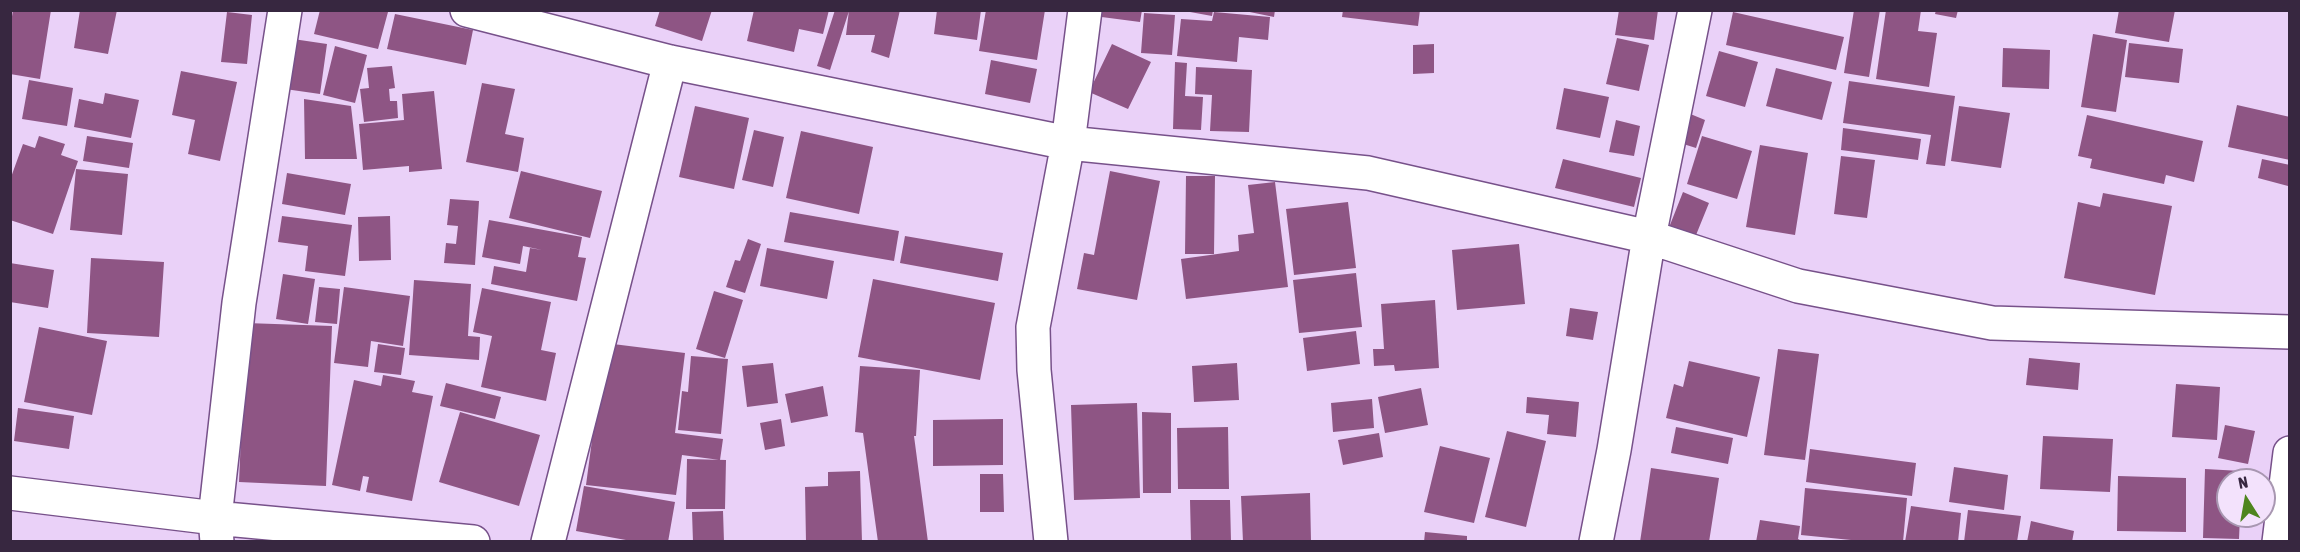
<!DOCTYPE html>
<html>
<head>
<meta charset="utf-8">
<style>
	body { margin:0 }
	#map { position:relative; width:2300px; height:552px; overflow:hidden; background:#ead1f8; font-family:"Asap Condensed",sans-serif }
	canvas { display:block }
	.frame { position:absolute; inset:0; border:12px solid #372740; pointer-events:none }
	.north { position:absolute; left:2216px; top:468px; width:60px; height:60px; box-sizing:border-box; background:#f3e2fc; border:2px solid #a897b1; border-radius:50%; rotate:349deg; font-size:16px; font-weight:700; line-height:24px; text-align:center; color:#372740 }
	.north::after { content:''; display:block; margin:auto; width:21px; height:27px; background:#4e851e; clip-path:polygon(50% 0,100% 100%,50% 72%,0 100%) }
</style>
</head>
<body>
<div id="map">
<canvas width="2300" height="552"></canvas>
<div class="frame"></div>
<div class="north">N</div>
</div>
<script>
const c = document.querySelector('canvas').getContext('2d');
c.lineJoin = 'round';
function fill(path, color) { c.fillStyle = color; c.fill(path, 'evenodd'); }
function stroke(path, color, width, dash) { c.strokeStyle = color; c.lineWidth = width; c.lineCap = dash ? 'butt' : 'round'; c.setLineDash(dash || []); c.stroke(path); }
const building = new Path2D(`
	M 13,10 L 51,10 L 40,79 L 10,74 L 10,29 Z
	M 80,10 L 117,10 L 108,54 L 74,48 Z
	M 320,10 L 380,10 L 388,12 L 378,49 L 314,34 Z
	M 660,10 L 712,10 L 702,41 L 655,26 Z
	M 754,10 L 829,10 L 823,34 L 799,29 L 794,52 L 747,41 Z
	M 835,10 L 849,11 L 830,70 L 817,66 Z
	M 849,10 L 900,10 L 889,58 L 871,52 L 875,35 L 846,35 Z
	M 937,10 L 981,10 L 977,40 L 934,34 Z
	M 986,10 L 1045,10 L 1037,60 L 979,51 Z
	M 1095,10 L 1142,10 L 1140,22 L 1094,16 Z
	M 1179,10 L 1213,10 L 1212,16 Z
	M 1240,10 L 1275,10 L 1274,17 Z
	M 1343,10 L 1420,10 L 1418,26 L 1342,17 Z
	M 1619,10 L 1658,10 L 1654,40 L 1615,35 Z
	M 1854,10 L 1880,10 L 1869,77 L 1844,73 Z
	M 1886,10 L 1921,10 L 1918,31 L 1937,33 L 1929,87 L 1876,79 Z
	M 1936,10 L 1958,10 L 1956,18 L 1935,14 Z
	M 2119,10 L 2175,10 L 2169,42 L 2115,33 Z
	M 227,12 L 252,15 L 247,64 L 221,62 Z
	M 1214,12 L 1270,17 L 1268,40 L 1239,37 L 1237,62 L 1177,56 L 1181,19 L 1212,21 Z
	M 1733,12 L 1844,37 L 1836,70 L 1726,45 Z
	M 1144,13 L 1175,15 L 1172,55 L 1141,53 Z
	M 395,14 L 473,30 L 466,65 L 387,49 Z
	M 2093,34 L 2127,40 L 2116,112 L 2081,107 Z
	M 1617,38 L 1649,45 L 1639,91 L 1606,84 Z
	M 293,39 L 327,44 L 320,94 L 285,89 Z
	M 2129,43 L 2183,49 L 2179,83 L 2125,77 Z
	M 1112,44 L 1151,62 L 1128,109 L 1089,92 Z
	M 1434,44 L 1434,73 L 1413,74 L 1413,45 Z
	M 335,46 L 367,55 L 355,103 L 323,95 Z
	M 2003,48 L 2050,50 L 2049,89 L 2002,87 Z
	M 1719,51 L 1758,62 L 1745,107 L 1706,96 Z
	M 991,60 L 1037,69 L 1030,103 L 985,94 Z
	M 1175,62 L 1187,63 L 1185,96 L 1203,97 L 1201,130 L 1173,129 Z
	M 392,66 L 395,88 L 389,89 L 390,101 L 397,101 L 398,118 L 364,122 L 360,89 L 369,88 L 367,68 Z
	M 1196,67 L 1252,70 L 1249,132 L 1210,131 L 1212,95 L 1195,94 Z
	M 1776,68 L 1832,82 L 1822,120 L 1766,106 Z
	M 181,71 L 237,82 L 220,161 L 188,154 L 195,120 L 172,115 Z
	M 29,80 L 73,88 L 67,126 L 22,119 Z
	M 1849,81 L 1955,96 L 1945,166 L 1926,164 L 1931,135 L 1843,123 Z
	M 482,83 L 515,89 L 505,134 L 524,138 L 518,172 L 466,162 Z
	M 1564,88 L 1609,97 L 1600,138 L 1556,129 Z
	M 434,91 L 442,169 L 409,172 L 409,166 L 363,170 L 359,124 L 404,120 L 402,94 Z
	M 105,93 L 139,100 L 131,138 L 74,127 L 79,99 L 103,104 Z
	M 304,99 L 351,106 L 357,159 L 305,159 Z
	M 2237,105 L 2290,117 L 2290,160 L 2228,147 Z
	M 695,106 L 749,118 L 734,189 L 679,177 Z
	M 1959,106 L 2010,113 L 2001,168 L 1951,161 Z
	M 1688,113 L 1705,120 L 1696,148 L 1677,142 Z
	M 2087,115 L 2203,141 L 2194,182 L 2166,175 L 2164,184 L 2090,168 L 2092,159 L 2078,156 Z
	M 1616,120 L 1640,126 L 1634,156 L 1609,152 Z
	M 1843,128 L 1921,139 L 1918,160 L 1841,150 Z
	M 754,130 L 784,137 L 773,187 L 742,180 Z
	M 801,131 L 873,147 L 859,214 L 786,198 Z
	M 39,136 L 65,144 L 61,155 L 78,161 L 53,234 L 10,220 L 10,180 L 23,144 L 35,148 Z
	M 87,136 L 133,143 L 129,168 L 83,161 Z
	M 1702,136 L 1752,151 L 1737,199 L 1687,184 Z
	M 1760,145 L 1808,153 L 1795,235 L 1746,227 Z
	M 1841,156 L 1875,160 L 1867,218 L 1834,214 Z
	M 1563,159 L 1641,178 L 1634,207 L 1555,188 Z
	M 2262,159 L 2290,165 L 2288,186 L 2258,178 Z
	M 76,169 L 128,174 L 122,235 L 70,230 Z
	M 521,171 L 602,191 L 590,238 L 509,218 Z
	M 1110,171 L 1160,181 L 1137,300 L 1077,289 L 1084,253 L 1094,255 Z
	M 287,173 L 351,184 L 345,215 L 282,204 Z
	M 1186,176 L 1215,176 L 1214,254 L 1185,254 Z
	M 1275,182 L 1288,287 L 1186,299 L 1181,259 L 1239,251 L 1238,235 L 1254,233 L 1248,185 Z
	M 1683,192 L 1709,203 L 1694,240 L 1668,230 Z
	M 2103,193 L 2172,206 L 2155,295 L 2064,278 L 2078,202 L 2100,207 Z
	M 450,199 L 479,201 L 475,265 L 444,263 L 446,243 L 456,244 L 458,226 L 447,225 Z
	M 1348,202 L 1356,268 L 1294,275 L 1286,209 Z
	M 790,212 L 899,231 L 894,261 L 784,242 Z
	M 282,216 L 352,225 L 345,276 L 305,271 L 308,246 L 278,242 Z
	M 390,216 L 391,260 L 359,261 L 358,217 Z
	M 489,220 L 582,237 L 578,257 L 586,258 L 577,301 L 491,284 L 494,266 L 526,272 L 530,248 L 542,250 L 523,246 L 520,264 L 482,257 Z
	M 905,236 L 1003,253 L 998,281 L 900,263 Z
	M 748,239 L 761,244 L 745,293 L 726,287 L 735,260 L 740,261 Z
	M 1519,244 L 1525,304 L 1457,310 L 1452,250 Z
	M 767,248 L 834,261 L 827,299 L 760,286 Z
	M 91,258 L 164,262 L 159,337 L 87,333 Z
	M 10,263 L 54,270 L 48,308 L 10,302 Z
	M 1356,273 L 1362,327 L 1299,333 L 1293,280 Z
	M 283,274 L 315,279 L 308,324 L 276,319 Z
	M 873,279 L 995,303 L 980,380 L 858,357 Z
	M 414,280 L 471,284 L 468,336 L 480,337 L 479,360 L 409,355 Z
	M 319,287 L 340,289 L 337,324 L 315,322 Z
	M 344,287 L 410,296 L 403,346 L 371,341 L 368,367 L 334,363 Z
	M 482,288 L 551,302 L 541,350 L 556,353 L 546,401 L 481,387 L 492,336 L 473,332 Z
	M 714,291 L 743,300 L 725,358 L 696,349 Z
	M 1435,300 L 1439,368 L 1395,371 L 1394,365 L 1374,366 L 1373,349 L 1384,349 L 1381,304 Z
	M 1570,308 L 1598,312 L 1593,340 L 1566,336 Z
	M 246,323 L 332,326 L 326,486 L 239,482 Z
	M 39,327 L 107,341 L 92,415 L 24,402 Z
	M 1356,331 L 1360,364 L 1307,371 L 1303,338 Z
	M 605,343 L 685,353 L 675,433 L 723,439 L 720,460 L 682,455 L 676,495 L 586,485 Z
	M 378,344 L 405,348 L 401,375 L 374,372 Z
	M 1778,349 L 1819,354 L 1805,460 L 1764,455 Z
	M 691,356 L 728,359 L 721,434 L 678,430 L 682,391 L 688,392 Z
	M 2029,358 L 2080,363 L 2078,390 L 2026,385 Z
	M 1689,361 L 1760,377 L 1747,437 L 1666,418 L 1674,384 L 1683,387 Z
	M 773,363 L 778,403 L 747,407 L 742,366 Z
	M 1237,363 L 1239,400 L 1194,402 L 1192,366 Z
	M 860,366 L 920,370 L 916,436 L 914,436 L 928,542 L 878,542 L 863,433 L 855,432 Z
	M 383,375 L 415,381 L 412,392 L 433,396 L 412,501 L 366,492 L 369,477 L 363,476 L 360,491 L 332,485 L 354,380 L 381,386 Z
	M 446,383 L 501,397 L 495,419 L 440,406 Z
	M 2176,384 L 2220,387 L 2217,440 L 2172,437 Z
	M 823,386 L 828,416 L 791,423 L 785,394 Z
	M 1421,388 L 1428,425 L 1385,433 L 1378,397 Z
	M 1527,397 L 1579,402 L 1576,437 L 1547,434 L 1549,415 L 1526,413 Z
	M 1372,399 L 1374,428 L 1333,432 L 1331,403 Z
	M 1137,403 L 1140,498 L 1074,500 L 1071,405 Z
	M 18,408 L 74,416 L 69,449 L 14,441 Z
	M 460,412 L 540,435 L 519,506 L 439,482 Z
	M 1142,412 L 1171,413 L 1171,493 L 1143,493 Z
	M 781,419 L 785,446 L 765,450 L 760,423 Z
	M 1003,419 L 1003,465 L 933,466 L 933,420 Z
	M 2225,425 L 2255,431 L 2248,464 L 2218,458 Z
	M 1228,427 L 1229,489 L 1178,489 L 1177,428 Z
	M 1676,427 L 1733,438 L 1728,464 L 1671,453 Z
	M 1507,431 L 1546,441 L 1526,527 L 1485,517 Z
	M 1379,433 L 1383,457 L 1343,465 L 1338,440 Z
	M 2043,436 L 2113,439 L 2110,492 L 2040,489 Z
	M 1440,446 L 1490,458 L 1474,523 L 1424,512 Z
	M 1810,449 L 1916,463 L 1912,496 L 1806,482 Z
	M 687,459 L 726,460 L 725,509 L 686,509 Z
	M 1954,467 L 2008,475 L 2004,510 L 1949,502 Z
	M 1651,468 L 1719,478 L 1709,542 L 1640,542 Z
	M 2205,469 L 2241,471 L 2241,480 L 2228,480 L 2228,516 L 2240,516 L 2239,539 L 2203,538 Z
	M 860,471 L 862,542 L 806,542 L 805,487 L 828,486 L 828,472 Z
	M 980,474 L 1003,474 L 1004,512 L 980,512 Z
	M 2118,476 L 2186,478 L 2186,532 L 2117,531 Z
	M 584,486 L 675,502 L 668,542 L 637,542 L 576,531 Z
	M 1805,488 L 1907,498 L 1903,542 L 1871,542 L 1801,535 Z
	M 1310,493 L 1311,542 L 1243,542 L 1241,496 Z
	M 1190,500 L 1230,500 L 1231,542 L 1191,542 Z
	M 1911,506 L 1961,513 L 1958,542 L 1905,542 Z
	M 1968,510 L 2021,516 L 2017,542 L 1964,542 Z
	M 723,511 L 724,542 L 693,542 L 692,512 Z
	M 1760,520 L 1800,526 L 1798,539 L 1804,542 L 1756,542 Z
	M 2031,521 L 2074,531 L 2072,542 L 2027,542 Z
	M 1425,532 L 1467,536 L 1467,542 L 1424,542 Z`);
const minor = new Path2D(`
	M 467,10 L 670,62 L 1068,143 L 1368,173 L 1649,237 L 1798,286 L 1992,323 L 2290,332
	M 10,493 L 215,518 L 473,542
	M 217,542 L 215,518 L 239,303 L 285,10
	M 548,542 L 670,62
	M 1051,542 L 1034,370 L 1033,327 L 1068,143 L 1085,10
	M 1596,542 L 1614,450 L 1649,237 L 1695,10
	M 2279,542 L 2290,453`);
fill(building, '#8e5584');
stroke(minor, '#77518a', 36);
stroke(minor, '#fff', 33);
</script>
</body>
</html>
